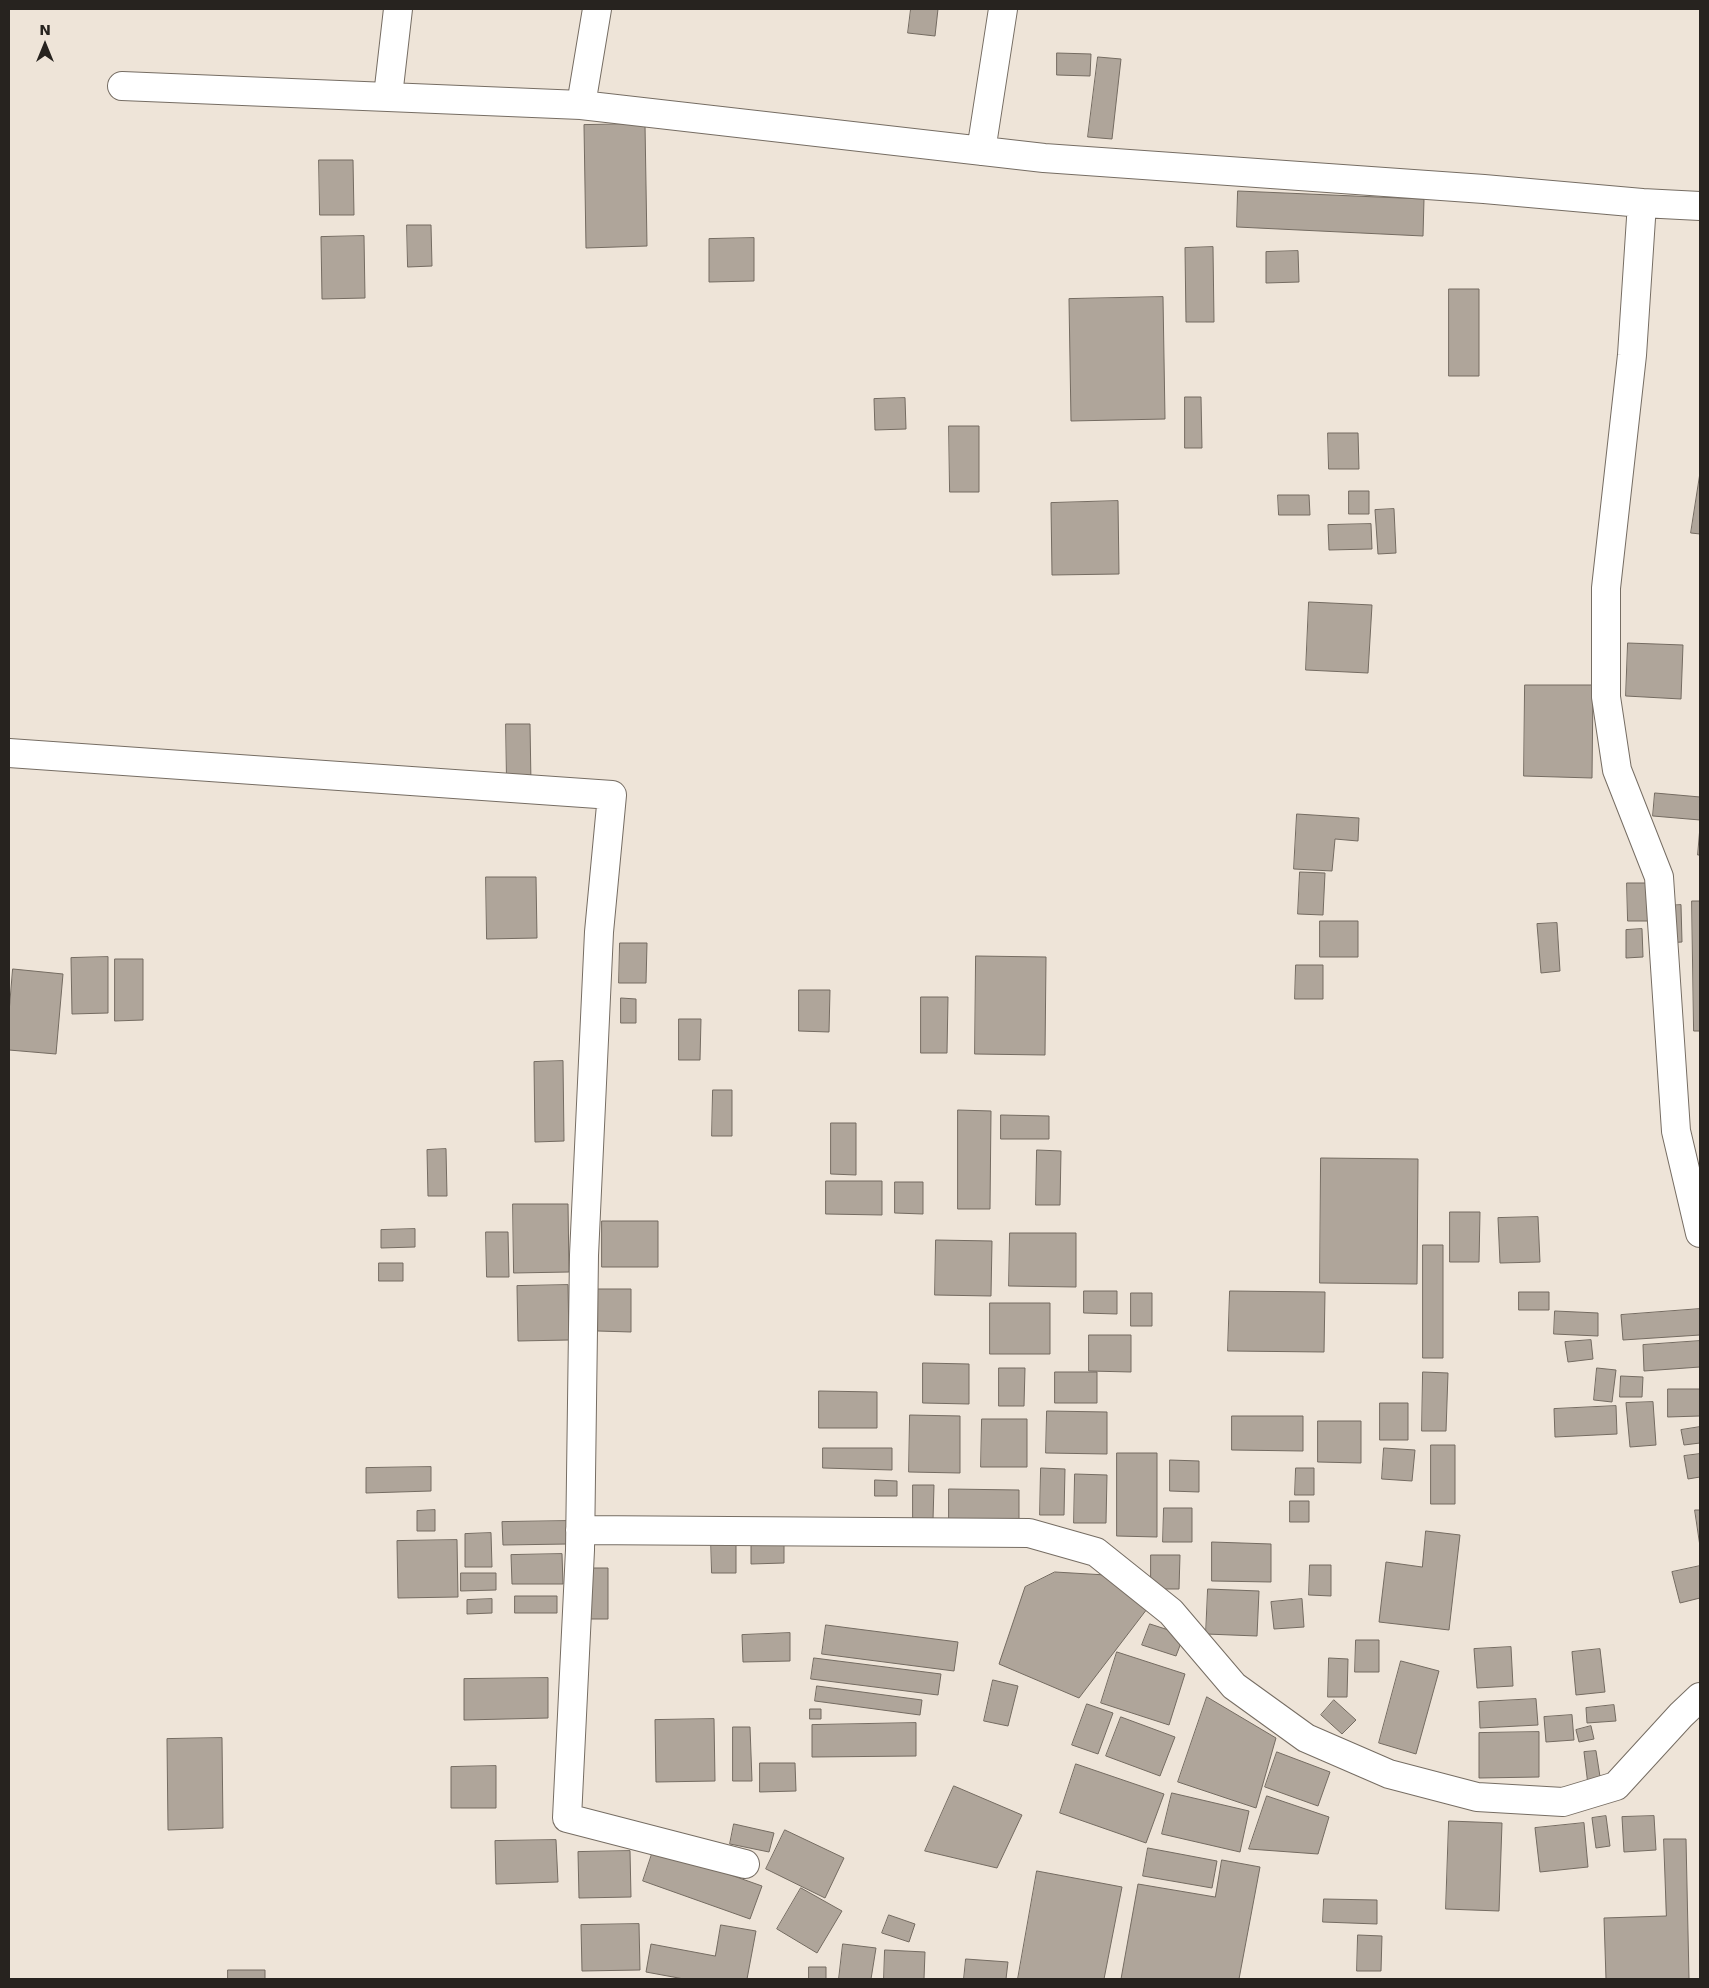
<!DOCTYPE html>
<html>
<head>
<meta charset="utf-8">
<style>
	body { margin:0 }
	#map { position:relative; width:1709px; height:1988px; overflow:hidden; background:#eee4d8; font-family:"DejaVu Sans",sans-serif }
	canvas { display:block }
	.frame { position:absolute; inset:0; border:10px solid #27231f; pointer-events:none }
	.north { position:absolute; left:20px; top:20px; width:50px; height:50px; -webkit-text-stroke:4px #eee4d8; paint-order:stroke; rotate:0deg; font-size:14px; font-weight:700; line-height:20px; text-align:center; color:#27231f }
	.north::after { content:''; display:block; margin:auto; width:18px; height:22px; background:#27231f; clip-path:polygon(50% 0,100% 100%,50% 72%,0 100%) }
</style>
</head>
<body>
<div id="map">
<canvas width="1709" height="1988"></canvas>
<div class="frame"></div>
<div class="north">N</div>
</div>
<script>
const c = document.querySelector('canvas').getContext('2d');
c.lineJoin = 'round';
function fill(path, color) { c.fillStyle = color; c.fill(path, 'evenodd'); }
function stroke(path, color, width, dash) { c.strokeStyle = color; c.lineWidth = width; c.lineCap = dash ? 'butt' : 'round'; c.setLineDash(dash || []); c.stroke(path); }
const building = new Path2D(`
	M 911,9 L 938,9 L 935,36 L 908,33 Z
	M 1057,53 L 1091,54 L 1090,76 L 1057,75 Z
	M 1098,57 L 1121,59 L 1112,139 L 1088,137 Z
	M 645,124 L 647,246 L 586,248 L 584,125 Z
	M 319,160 L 353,160 L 354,215 L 320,215 Z
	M 1238,191 L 1424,199 L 1423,236 L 1237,227 Z
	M 407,225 L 431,225 L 432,266 L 408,267 Z
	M 364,236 L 365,298 L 322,299 L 321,237 Z
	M 754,238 L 754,281 L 709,282 L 709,239 Z
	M 1213,247 L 1214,322 L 1186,322 L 1185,248 Z
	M 1298,251 L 1299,282 L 1266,283 L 1266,252 Z
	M 1449,289 L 1479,289 L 1479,376 L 1449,376 Z
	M 1163,297 L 1165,419 L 1071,421 L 1069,299 Z
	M 1185,397 L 1201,397 L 1202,448 L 1185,448 Z
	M 905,398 L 906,429 L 875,430 L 874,399 Z
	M 949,426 L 979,426 L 979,492 L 950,492 Z
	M 1328,433 L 1358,433 L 1359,469 L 1329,469 Z
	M 1700,473 L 1700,534 L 1691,533 Z
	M 1349,491 L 1369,491 L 1369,514 L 1349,514 Z
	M 1278,495 L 1309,495 L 1310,515 L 1279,515 Z
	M 1118,501 L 1119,574 L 1052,575 L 1051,503 Z
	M 1394,509 L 1396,553 L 1378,554 L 1375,510 Z
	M 1371,524 L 1372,549 L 1329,550 L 1328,525 Z
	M 1309,602 L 1372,605 L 1368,673 L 1306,670 Z
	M 1628,643 L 1683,645 L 1681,699 L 1626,696 Z
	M 1525,685 L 1593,685 L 1592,778 L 1524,776 Z
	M 506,724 L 530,724 L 531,784 L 507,784 Z
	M 1655,793 L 1700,797 L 1700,820 L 1653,816 Z
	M 1297,814 L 1359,818 L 1358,841 L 1335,839 L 1332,871 L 1294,869 Z
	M 1700,827 L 1700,855 L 1698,855 Z
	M 1300,872 L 1325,873 L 1323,915 L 1298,914 Z
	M 486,877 L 536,877 L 537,938 L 487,939 Z
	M 1627,883 L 1654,883 L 1654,921 L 1628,921 Z
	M 1692,901 L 1700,901 L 1700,1031 L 1694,1031 Z
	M 1681,905 L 1682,942 L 1666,943 L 1666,906 Z
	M 1320,921 L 1358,921 L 1358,957 L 1320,957 Z
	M 1557,923 L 1560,971 L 1541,973 L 1537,924 Z
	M 1642,929 L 1643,957 L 1626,958 L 1626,930 Z
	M 620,943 L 647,943 L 646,983 L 619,983 Z
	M 976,956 L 1046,957 L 1045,1055 L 975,1054 Z
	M 108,957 L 108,1013 L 72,1014 L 71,958 Z
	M 115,959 L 143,959 L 143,1020 L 115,1021 Z
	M 1296,965 L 1323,965 L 1323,999 L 1295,999 Z
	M 13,969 L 63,974 L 56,1054 L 9,1050 L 9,1013 Z
	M 799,990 L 830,990 L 829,1032 L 799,1031 Z
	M 921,997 L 948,997 L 947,1053 L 921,1053 Z
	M 621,998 L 636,999 L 636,1023 L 621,1023 Z
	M 679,1019 L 701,1019 L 700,1060 L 679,1060 Z
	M 563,1061 L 564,1141 L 535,1142 L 534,1062 Z
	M 713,1090 L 732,1090 L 732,1136 L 712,1136 Z
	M 958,1110 L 991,1111 L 990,1209 L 958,1209 Z
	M 1001,1115 L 1049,1116 L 1049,1139 L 1001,1139 Z
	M 831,1123 L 856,1123 L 856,1175 L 831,1174 Z
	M 446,1149 L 447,1196 L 428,1196 L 427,1150 Z
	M 1037,1150 L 1061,1151 L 1060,1205 L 1036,1205 Z
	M 1321,1158 L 1418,1159 L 1417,1284 L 1320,1283 Z
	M 826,1181 L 882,1181 L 882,1215 L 826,1214 Z
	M 895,1182 L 923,1182 L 923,1214 L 895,1213 Z
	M 513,1204 L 568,1204 L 569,1272 L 514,1273 Z
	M 1450,1212 L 1480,1212 L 1479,1262 L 1450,1262 Z
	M 1538,1217 L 1540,1262 L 1500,1263 L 1498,1218 Z
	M 602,1221 L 658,1221 L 658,1267 L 602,1267 Z
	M 415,1229 L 415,1247 L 381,1248 L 381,1230 Z
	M 486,1232 L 508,1232 L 509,1277 L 487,1277 Z
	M 1010,1233 L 1076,1233 L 1076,1287 L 1009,1286 Z
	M 936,1240 L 992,1241 L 991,1296 L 935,1295 Z
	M 1423,1245 L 1443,1245 L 1443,1358 L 1423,1358 Z
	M 379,1263 L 403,1263 L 403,1281 L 379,1281 Z
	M 568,1285 L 569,1340 L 518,1341 L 517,1286 Z
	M 598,1289 L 631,1289 L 631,1332 L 598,1331 Z
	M 1084,1291 L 1117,1291 L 1117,1314 L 1084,1313 Z
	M 1230,1291 L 1325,1292 L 1324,1352 L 1228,1351 Z
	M 1519,1292 L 1549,1292 L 1549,1310 L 1519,1310 Z
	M 1131,1293 L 1152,1293 L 1152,1326 L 1131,1326 Z
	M 990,1303 L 1050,1303 L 1050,1354 L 990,1354 Z
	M 1700,1309 L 1700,1335 L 1623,1340 L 1621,1315 Z
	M 1555,1311 L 1598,1313 L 1598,1336 L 1554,1334 Z
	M 1089,1335 L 1131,1335 L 1131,1372 L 1089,1371 Z
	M 1591,1340 L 1593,1359 L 1568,1362 L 1565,1342 Z
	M 1700,1341 L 1700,1367 L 1644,1371 L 1643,1345 Z
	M 923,1363 L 969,1364 L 969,1404 L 923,1403 Z
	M 999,1368 L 1025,1368 L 1024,1406 L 999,1406 Z
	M 1597,1368 L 1616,1370 L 1612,1402 L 1594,1400 Z
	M 1055,1372 L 1097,1372 L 1097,1403 L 1055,1403 Z
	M 1423,1372 L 1448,1373 L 1446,1431 L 1422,1431 Z
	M 1621,1376 L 1643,1377 L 1642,1397 L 1620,1397 Z
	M 1668,1389 L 1700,1389 L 1700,1416 L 1668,1417 Z
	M 819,1391 L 877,1392 L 877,1428 L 819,1428 Z
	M 1653,1402 L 1656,1445 L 1630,1447 L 1626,1403 Z
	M 1380,1403 L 1408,1403 L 1408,1440 L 1380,1440 Z
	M 1616,1406 L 1617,1434 L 1555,1437 L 1554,1409 Z
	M 1047,1411 L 1107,1412 L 1107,1454 L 1046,1453 Z
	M 910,1415 L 960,1416 L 960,1473 L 909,1472 Z
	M 1232,1416 L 1303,1416 L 1303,1451 L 1232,1450 Z
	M 982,1419 L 1027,1419 L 1027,1467 L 981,1467 Z
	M 1318,1421 L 1361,1421 L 1361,1463 L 1318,1462 Z
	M 1700,1427 L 1700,1443 L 1684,1445 L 1681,1430 Z
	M 1431,1445 L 1455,1445 L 1455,1504 L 1431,1504 Z
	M 823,1448 L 892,1448 L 892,1470 L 823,1468 Z
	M 1384,1448 L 1415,1450 L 1412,1481 L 1382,1479 Z
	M 1117,1453 L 1157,1453 L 1157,1537 L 1117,1536 Z
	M 1700,1454 L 1700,1477 L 1688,1479 L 1684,1456 Z
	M 1170,1460 L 1199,1461 L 1199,1492 L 1170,1491 Z
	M 431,1467 L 431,1491 L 366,1493 L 366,1468 Z
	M 1041,1468 L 1065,1469 L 1064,1515 L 1040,1515 Z
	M 1296,1468 L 1314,1468 L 1314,1495 L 1295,1495 Z
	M 1075,1474 L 1107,1475 L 1106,1523 L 1074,1523 Z
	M 875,1480 L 897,1481 L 897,1496 L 875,1496 Z
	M 913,1485 L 934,1485 L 933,1520 L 913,1520 Z
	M 949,1489 L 1019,1490 L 1019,1522 L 949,1522 Z
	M 1290,1501 L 1309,1501 L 1309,1522 L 1290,1522 Z
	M 1164,1508 L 1192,1508 L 1192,1542 L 1163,1542 Z
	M 435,1510 L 435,1531 L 417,1531 L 417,1511 Z
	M 1695,1510 L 1700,1510 L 1700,1546 Z
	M 568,1521 L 568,1544 L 503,1545 L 502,1522 Z
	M 1426,1531 L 1460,1535 L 1449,1630 L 1379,1622 L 1386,1562 L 1422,1567 Z
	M 491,1533 L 492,1567 L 465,1567 L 465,1534 Z
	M 711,1539 L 736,1539 L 736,1573 L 712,1573 Z
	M 784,1539 L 784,1563 L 751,1564 L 751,1540 Z
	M 457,1540 L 458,1597 L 398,1598 L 397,1541 Z
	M 1212,1542 L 1271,1544 L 1271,1582 L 1212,1581 Z
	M 562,1554 L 563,1584 L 512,1584 L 511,1555 Z
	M 1151,1555 L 1180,1555 L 1179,1589 L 1151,1589 Z
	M 1310,1565 L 1331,1565 L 1331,1596 L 1309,1595 Z
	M 1700,1566 L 1700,1598 L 1680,1603 L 1672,1572 Z
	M 588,1568 L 608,1568 L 608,1619 L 588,1619 Z
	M 1055,1572 L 1106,1575 L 1147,1609 L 1079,1698 L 999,1664 L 1025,1587 Z
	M 461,1573 L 496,1573 L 496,1590 L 461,1591 Z
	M 1208,1589 L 1259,1591 L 1257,1636 L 1206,1634 Z
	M 515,1596 L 557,1596 L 557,1613 L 515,1613 Z
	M 492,1599 L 492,1613 L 467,1614 L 467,1600 Z
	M 1302,1599 L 1304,1627 L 1274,1629 L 1271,1602 Z
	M 1150,1624 L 1184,1635 L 1176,1656 L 1142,1645 Z
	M 826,1625 L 958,1642 L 954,1671 L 822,1654 Z
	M 790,1633 L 790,1661 L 743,1662 L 742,1635 Z
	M 1356,1640 L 1379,1640 L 1379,1672 L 1355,1672 Z
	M 1511,1647 L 1513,1686 L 1477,1688 L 1474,1649 Z
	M 1600,1649 L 1605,1692 L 1576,1695 L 1572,1652 Z
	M 1117,1652 L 1185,1674 L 1169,1725 L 1101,1703 Z
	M 814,1658 L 941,1674 L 938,1695 L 811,1679 Z
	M 1329,1658 L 1348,1659 L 1347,1697 L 1328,1697 Z
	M 1401,1661 L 1439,1671 L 1416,1754 L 1379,1743 Z
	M 548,1678 L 548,1718 L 464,1720 L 464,1679 Z
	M 993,1680 L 1018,1686 L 1008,1726 L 984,1721 Z
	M 817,1686 L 922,1700 L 920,1715 L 815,1701 Z
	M 1207,1697 L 1276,1738 L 1256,1808 L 1178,1782 Z
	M 1536,1699 L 1538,1725 L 1480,1728 L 1479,1702 Z
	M 1334,1700 L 1356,1720 L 1342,1734 L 1321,1715 Z
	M 1087,1704 L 1113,1713 L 1098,1754 L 1072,1745 Z
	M 1614,1705 L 1616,1721 L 1587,1723 L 1586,1708 Z
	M 810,1709 L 821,1709 L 821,1719 L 810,1719 Z
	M 1572,1715 L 1574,1740 L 1546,1742 L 1544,1717 Z
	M 1121,1717 L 1175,1737 L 1160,1776 L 1106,1756 Z
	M 714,1719 L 715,1781 L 656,1782 L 655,1720 Z
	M 916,1723 L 916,1756 L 812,1757 L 812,1725 Z
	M 1591,1726 L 1594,1739 L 1579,1742 L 1576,1730 Z
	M 733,1727 L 750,1727 L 752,1781 L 733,1781 Z
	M 1539,1732 L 1539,1777 L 1479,1778 L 1479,1733 Z
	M 222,1738 L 223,1828 L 168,1830 L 167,1739 Z
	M 1596,1751 L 1601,1783 L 1588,1785 L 1584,1752 Z
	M 1277,1752 L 1330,1772 L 1318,1806 L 1265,1787 Z
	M 760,1763 L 795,1763 L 796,1791 L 760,1792 Z
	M 1076,1764 L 1164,1794 L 1146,1843 L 1060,1813 Z
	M 496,1766 L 496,1808 L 451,1808 L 451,1767 Z
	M 954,1786 L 1022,1815 L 997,1868 L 925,1851 Z
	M 1172,1793 L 1249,1811 L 1240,1852 L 1162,1834 Z
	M 1267,1796 L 1329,1817 L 1318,1854 L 1249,1849 Z
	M 1606,1816 L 1610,1846 L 1596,1848 L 1592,1818 Z
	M 1654,1816 L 1656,1850 L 1624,1852 L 1622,1817 Z
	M 1449,1821 L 1502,1823 L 1499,1911 L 1446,1909 Z
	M 1584,1823 L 1588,1867 L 1540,1872 L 1535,1828 Z
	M 734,1824 L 774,1833 L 769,1852 L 730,1844 Z
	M 785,1830 L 844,1858 L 825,1898 L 766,1869 Z
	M 1664,1839 L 1686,1839 L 1689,1979 L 1606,1979 L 1604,1918 L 1666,1916 Z
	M 556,1840 L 558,1882 L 496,1884 L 495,1841 Z
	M 654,1848 L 762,1886 L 750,1919 L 643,1881 Z
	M 1148,1848 L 1217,1861 L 1212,1888 L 1143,1876 Z
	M 630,1851 L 631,1897 L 579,1898 L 578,1852 Z
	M 1222,1860 L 1260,1867 L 1239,1979 L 1121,1979 L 1138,1884 L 1215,1897 Z
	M 1037,1871 L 1122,1887 L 1104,1979 L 1018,1979 Z
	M 801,1888 L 842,1911 L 817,1953 L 777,1929 Z
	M 1324,1899 L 1377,1900 L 1377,1924 L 1323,1922 Z
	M 889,1915 L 915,1924 L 909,1942 L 882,1933 Z
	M 639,1924 L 640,1970 L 582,1971 L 581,1925 Z
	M 721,1925 L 756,1931 L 747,1979 L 684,1979 L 646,1972 L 651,1944 L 715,1956 Z
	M 1358,1935 L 1382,1936 L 1381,1971 L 1357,1971 Z
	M 843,1944 L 876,1948 L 871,1979 L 839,1979 Z
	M 885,1950 L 925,1952 L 924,1979 L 884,1979 Z
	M 966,1959 L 1008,1962 L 1006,1979 L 964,1979 Z
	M 809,1967 L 826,1967 L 826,1979 L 809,1979 Z
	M 228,1970 L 265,1970 L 265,1979 L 228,1979 Z`);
const minor = new Path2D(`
	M 122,86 L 581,105 L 1044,158 L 1484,189 L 1642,203
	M 388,96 L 398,9
	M 581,105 L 597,9
	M 981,151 L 1003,9
	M 1700,206 L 1642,203 L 1632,355 L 1606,588 L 1606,697 L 1617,770 L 1659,877 L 1676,1131 L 1700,1233
	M 9,753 L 612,795 L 599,932 L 584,1255 L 580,1550 L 567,1818 L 745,1864
	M 580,1530 L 1029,1533 L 1096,1552 L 1171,1612 L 1234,1686 L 1306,1738 L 1389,1774 L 1477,1797 L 1563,1802 L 1616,1786 L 1681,1715 L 1700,1697`);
fill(building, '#afa59a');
stroke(building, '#746b61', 1);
stroke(minor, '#766d63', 30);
stroke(minor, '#fff', 28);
</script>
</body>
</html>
